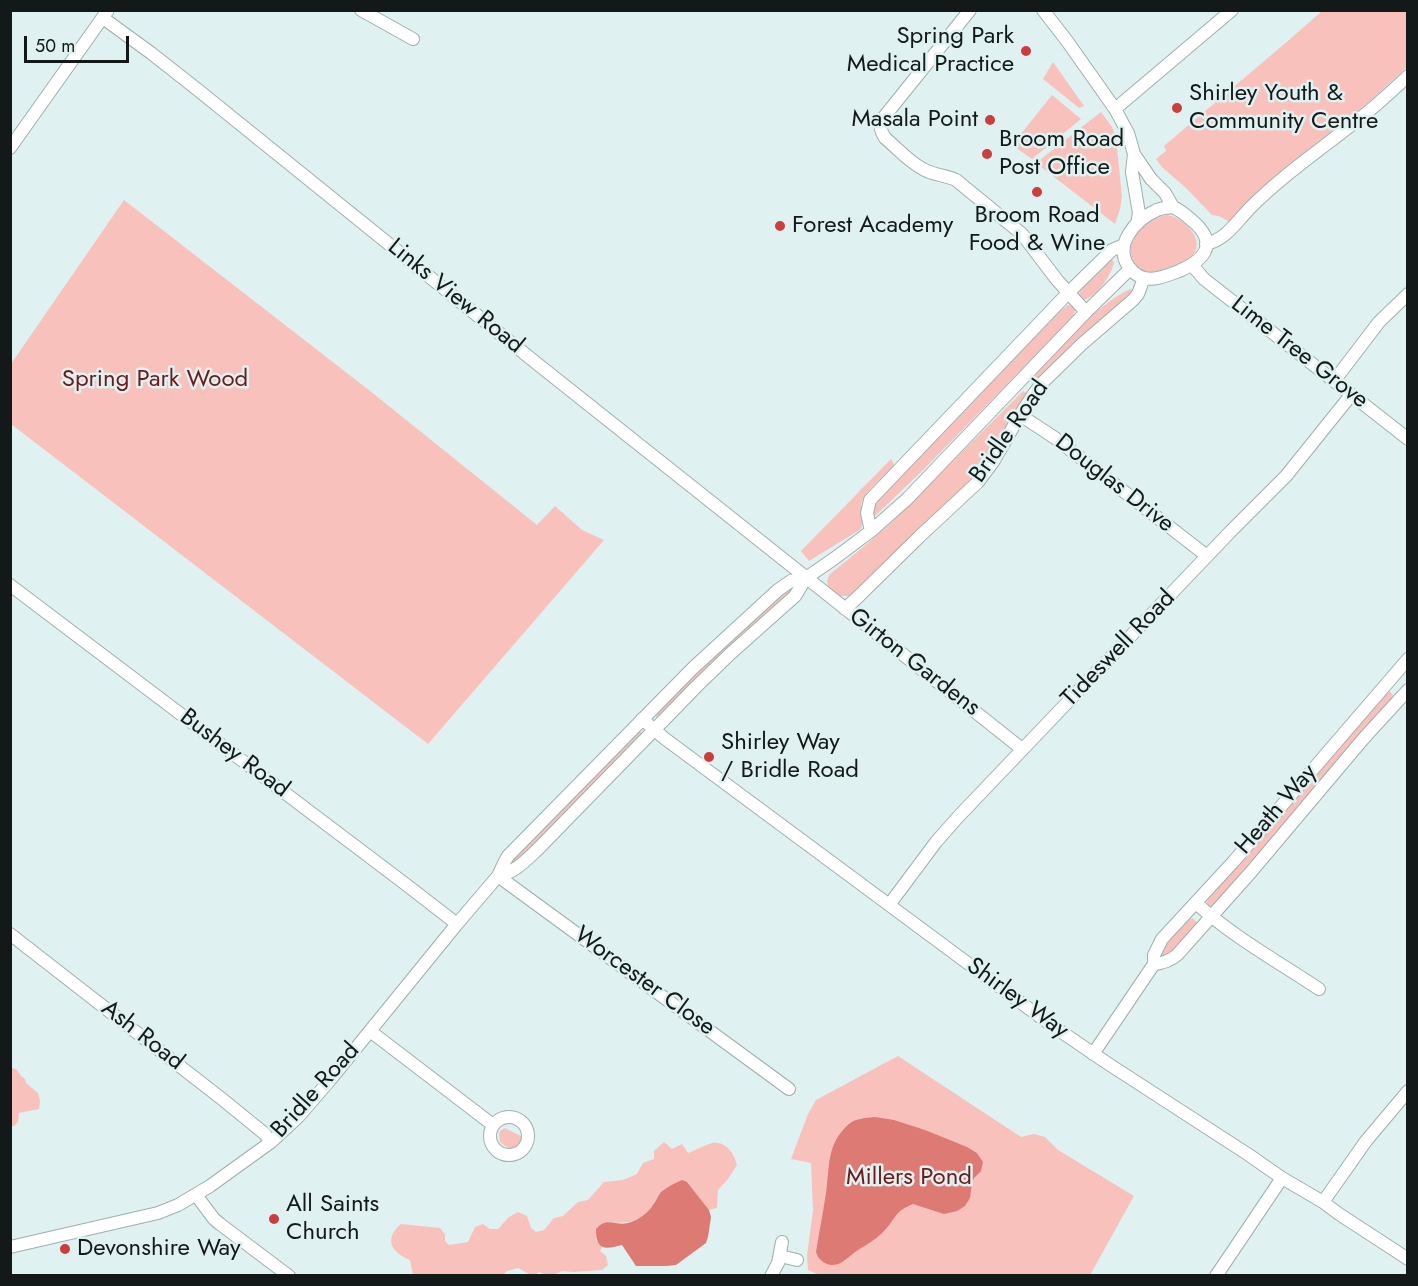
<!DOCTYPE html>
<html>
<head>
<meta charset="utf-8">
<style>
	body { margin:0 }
	#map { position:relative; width:1418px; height:1286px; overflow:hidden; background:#dff1f0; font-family:Jost,sans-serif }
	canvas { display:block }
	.frame { position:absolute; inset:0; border:12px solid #131919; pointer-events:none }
	.scale { position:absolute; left:24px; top:36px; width:105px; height:27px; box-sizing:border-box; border:3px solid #131919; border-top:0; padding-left:8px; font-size:18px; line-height:21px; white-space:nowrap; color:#131919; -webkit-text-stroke:4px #dff1f0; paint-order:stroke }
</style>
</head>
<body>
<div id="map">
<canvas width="1418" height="1286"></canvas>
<div class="frame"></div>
<div class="scale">50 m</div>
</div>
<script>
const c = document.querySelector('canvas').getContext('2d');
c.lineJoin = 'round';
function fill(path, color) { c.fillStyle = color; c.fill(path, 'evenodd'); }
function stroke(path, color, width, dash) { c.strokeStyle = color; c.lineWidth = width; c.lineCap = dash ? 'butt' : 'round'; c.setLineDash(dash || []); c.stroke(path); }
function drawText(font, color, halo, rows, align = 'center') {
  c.font = font + ' Jost,sans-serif'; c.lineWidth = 5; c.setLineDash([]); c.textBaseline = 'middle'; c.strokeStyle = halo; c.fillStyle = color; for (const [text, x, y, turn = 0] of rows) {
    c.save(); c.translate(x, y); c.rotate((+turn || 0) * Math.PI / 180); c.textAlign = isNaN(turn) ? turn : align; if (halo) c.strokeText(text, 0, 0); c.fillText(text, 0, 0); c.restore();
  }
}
const green = new Path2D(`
	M 1322,11 L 1407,11 L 1407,67 L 1370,101 L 1275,176 L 1248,202 L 1230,222 L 1219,216 L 1212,215 L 1186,188 L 1162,167 L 1156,159 L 1166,151 L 1164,146 L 1289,40 Z
	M 1053,62 L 1084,106 L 1079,108 L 1043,79 Z
	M 1052,95 L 1081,119 L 1032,159 L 1012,145 Z
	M 1101,112 L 1112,127 L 1116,138 L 1122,197 L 1120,209 L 1115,224 L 1036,163 Z
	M 124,200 L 370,391 L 537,525 L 555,506 L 582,530 L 604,540 L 428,744 L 11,424 L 11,364 Z
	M 1168,215 C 1183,218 1206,239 1193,255 C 1188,262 1177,264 1169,267 C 1163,269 1157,272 1151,272 C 1138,272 1129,259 1131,247 C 1134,231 1153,216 1168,215 Z
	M 1112,259 L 1114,263 C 1111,275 1096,298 1083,300 L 1079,294 L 1080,291 Z
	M 1130,289 L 1133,290 L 1134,291 L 1035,384 L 1032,383 L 1031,381 L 1033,378 C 1061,347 1092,308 1130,289 Z
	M 1068,305 L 1071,305 L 1075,310 L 1073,317 L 921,472 L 876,515 L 873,515 L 873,506 L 875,502 L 999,370 L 1059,312 Z
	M 1023,391 L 1027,393 L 1027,397 L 977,477 L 851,596 L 840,596 L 829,589 L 827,581 L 829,575 L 867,544 L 892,522 Z
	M 891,459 L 893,462 L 894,466 C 884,476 864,492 861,504 C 860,513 865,520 861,529 L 809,561 L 801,551 Z
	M 793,585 L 796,587 L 658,718 L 656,716 L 656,711 L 753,618 Z
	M 1389,691 L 1393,695 L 1391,700 L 1285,825 L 1214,906 L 1210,907 L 1208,905 L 1207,901 L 1210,897 L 1283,813 L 1370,710 Z
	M 638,731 L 640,731 L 642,734 L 510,870 L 508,864 Z
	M 1192,918 L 1197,922 C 1192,933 1173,954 1162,958 L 1160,956 C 1167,942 1178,926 1192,918 Z
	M 898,1056 L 1021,1137 L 1034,1134 L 1045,1137 L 1058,1150 L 1134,1196 L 1090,1275 L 819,1275 L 808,1270 L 807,1256 L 813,1210 L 811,1163 L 791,1159 L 808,1114 L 816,1100 Z
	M 13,1068 L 17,1070 L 21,1076 L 25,1079 L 26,1083 L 38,1093 L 40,1101 L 39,1109 L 19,1113 L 18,1122 L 14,1126 L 10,1126 L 10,1069 Z
	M 505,1128 L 521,1136 L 523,1140 C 520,1153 508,1149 500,1142 L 499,1135 L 500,1131 Z
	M 664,1142 L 672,1149 L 682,1144 L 688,1153 C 696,1150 705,1145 712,1143 C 726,1141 734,1153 737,1165 L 728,1179 L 718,1190 L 717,1208 L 709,1210 L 687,1182 C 679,1186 662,1193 656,1199 C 654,1201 654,1205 652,1207 C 640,1223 625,1224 608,1222 L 596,1240 L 602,1247 L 600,1251 L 606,1256 L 608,1265 L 602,1270 L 573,1272 L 562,1271 L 551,1276 L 546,1275 L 539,1272 L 533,1276 L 518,1268 L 507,1271 L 503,1275 L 413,1275 L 410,1260 C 392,1253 383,1239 401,1224 L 440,1228 L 445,1234 L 445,1241 L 449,1245 L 468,1242 L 475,1227 L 483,1224 L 490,1229 L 498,1229 L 509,1217 L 518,1212 L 527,1216 L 531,1228 L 536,1232 L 544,1230 L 554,1218 L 563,1216 L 578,1202 L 588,1200 L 604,1182 L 623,1180 L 637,1174 L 643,1163 L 654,1159 L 654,1151 Z`);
const water = new Path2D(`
	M 875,1117 L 894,1120 L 925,1130 L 967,1147 L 977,1153 L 983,1162 L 981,1171 L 974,1178 L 972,1183 L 970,1198 L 965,1206 L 957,1211 L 944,1214 L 913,1204 C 908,1206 904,1208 900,1211 C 893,1218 889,1227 882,1233 C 875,1240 866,1245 858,1250 C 847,1257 839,1270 825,1263 C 820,1260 818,1258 816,1252 C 819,1233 823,1213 826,1193 C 830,1167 826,1144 849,1124 C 856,1118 867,1118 875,1117 Z
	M 682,1180 L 687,1182 L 709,1210 L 711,1217 L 708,1237 L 706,1243 L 676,1265 L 666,1266 L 636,1266 L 622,1245 C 604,1250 596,1250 596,1229 C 608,1215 617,1228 631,1222 C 638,1220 646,1214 651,1208 C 655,1203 657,1197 661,1192 C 667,1187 675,1183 682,1180 Z`);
const minor = new Path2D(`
	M 361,10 L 413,39
	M 970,10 L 884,117 C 879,125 880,130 885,138 C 897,148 909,162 923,169 C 933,175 945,175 956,180 L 1022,234 L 1057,280 L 1086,312
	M 1043,10 L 1067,41 L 1115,109 L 1128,133 L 1134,154 L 1151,179 L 1165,193 L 1173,207
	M 103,18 L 151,53 L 198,90 L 535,362 L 1022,749
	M 1115,109 L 1232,10
	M 10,148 L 108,10
	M 1134,154 L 1132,172 L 1139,213 L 1137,224
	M 1173,207 C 1182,211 1188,217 1195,223 C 1219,246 1202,261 1179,271 C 1161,278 1143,286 1129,267 C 1113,246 1135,220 1155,211 C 1160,208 1166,208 1173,207 Z
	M 1206,244 C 1227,239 1237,221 1251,207 C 1283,175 1320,150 1355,122 C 1374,108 1391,92 1408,76
	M 1192,265 L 1204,279 L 1408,439
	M 1334,381 L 1379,322 L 1408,294
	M 1020,415 L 1055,438 L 1207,556
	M 871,531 L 867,513 L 870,500 L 1068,293 L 1112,250 L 1124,245
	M 10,585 L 404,883 L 457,924
	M 845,609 L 859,596 L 919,537 L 978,482 L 993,462 L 1020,415 L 1033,395 L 1042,383 L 1082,344 L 1133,300 L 1138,294 L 1144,278
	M 642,719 L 664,738 L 1047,1022 L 1107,1063 L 1249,1155 L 1282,1178 L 1323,1202 L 1339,1214 L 1408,1259
	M 498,876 C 516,872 526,860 539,848 L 696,687 L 730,654 L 795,596 L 806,578
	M 498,876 L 789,1089
	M 1196,903 C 1233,937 1277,961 1319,989
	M 889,905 L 936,842 L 958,817 L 1230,532 L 1286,476 L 1351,395
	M 10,934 L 222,1099 L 265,1134 L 271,1142
	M 1154,964 C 1164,963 1170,961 1177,955 L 1251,872 L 1364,738 L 1408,690
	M 370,1031 L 493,1125
	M 1093,1054 L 1154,964 L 1154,955 L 1162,939 L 1234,861 L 1408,659
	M490 1136a19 19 0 1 1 38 0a19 19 0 1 1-38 0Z
	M 196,1195 L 214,1219 L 220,1224 L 289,1276
	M 1323,1202 L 1366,1141 L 1408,1091
	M 10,1247 L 158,1213 L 178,1205 L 210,1186 L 271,1142 L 299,1116 L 330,1080 L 457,924 L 498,876 L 505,861 L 508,856 L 693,668 L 778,590 L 791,581 L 806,578 L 835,558 L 871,531 L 907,499 L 1086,312 L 1130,269
	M 780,1256 L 797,1260
	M 771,1276 L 778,1263 L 782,1242
	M 1216,1276 L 1282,1178`);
const markers = [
	[1026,51,6,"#cc3d3d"],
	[1177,108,6,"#cc3d3d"],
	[990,120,6,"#cc3d3d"],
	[987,154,6,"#cc3d3d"],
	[1037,192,6,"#cc3d3d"],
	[780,226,6,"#cc3d3d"],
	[709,757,6,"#cc3d3d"],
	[274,1219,6,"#cc3d3d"],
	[65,1249,6,"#cc3d3d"]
];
const poiNames = [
	["Spring Park",1014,37,"right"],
	["Medical Practice",1014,65,"right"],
	["Shirley Youth &",1189,94],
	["Community Centre",1189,122],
	["Masala Point",978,120,"right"],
	["Broom Road",999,140],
	["Post Office",999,168],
	["Broom Road",1037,216,"center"],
	["Food & Wine",1037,244,"center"],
	["Forest Academy",792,226],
	["Shirley Way",721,743],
	["/ Bridle Road",721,771],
	["All Saints",286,1205],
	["Church",286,1233],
	["Devonshire Way",77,1249]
];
const streetNames = [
	["Links View Road",455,297,39],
	["Lime Tree Grove",1299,353,38],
	["Bridle Road",1010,432,-55],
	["Douglas Drive",1114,484,38],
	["Tideswell Road",1119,649,-46],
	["Girton Gardens",914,663,38],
	["Bushey Road",234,754,37],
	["Heath Way",1277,810,-49],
	["Worcester Close",644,982,36],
	["Shirley Way",1017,999,36],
	["Ash Road",142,1036,38],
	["Bridle Road",316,1091,-48]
];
const parkNames = [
	["Spring Park Wood",155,380],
	["Millers Pond",909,1178]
];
fill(green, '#f8c1bc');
fill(water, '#dd7a73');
stroke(minor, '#9eafae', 14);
stroke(minor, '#fff', 12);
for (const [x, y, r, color] of markers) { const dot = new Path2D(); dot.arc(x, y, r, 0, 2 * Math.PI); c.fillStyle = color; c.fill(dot); stroke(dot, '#dff1f0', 2); }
drawText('24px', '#131919', '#dff1f0', poiNames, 'left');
drawText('24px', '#131919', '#dff1f0', streetNames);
drawText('24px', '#711819', '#dff1f0', parkNames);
</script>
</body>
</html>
